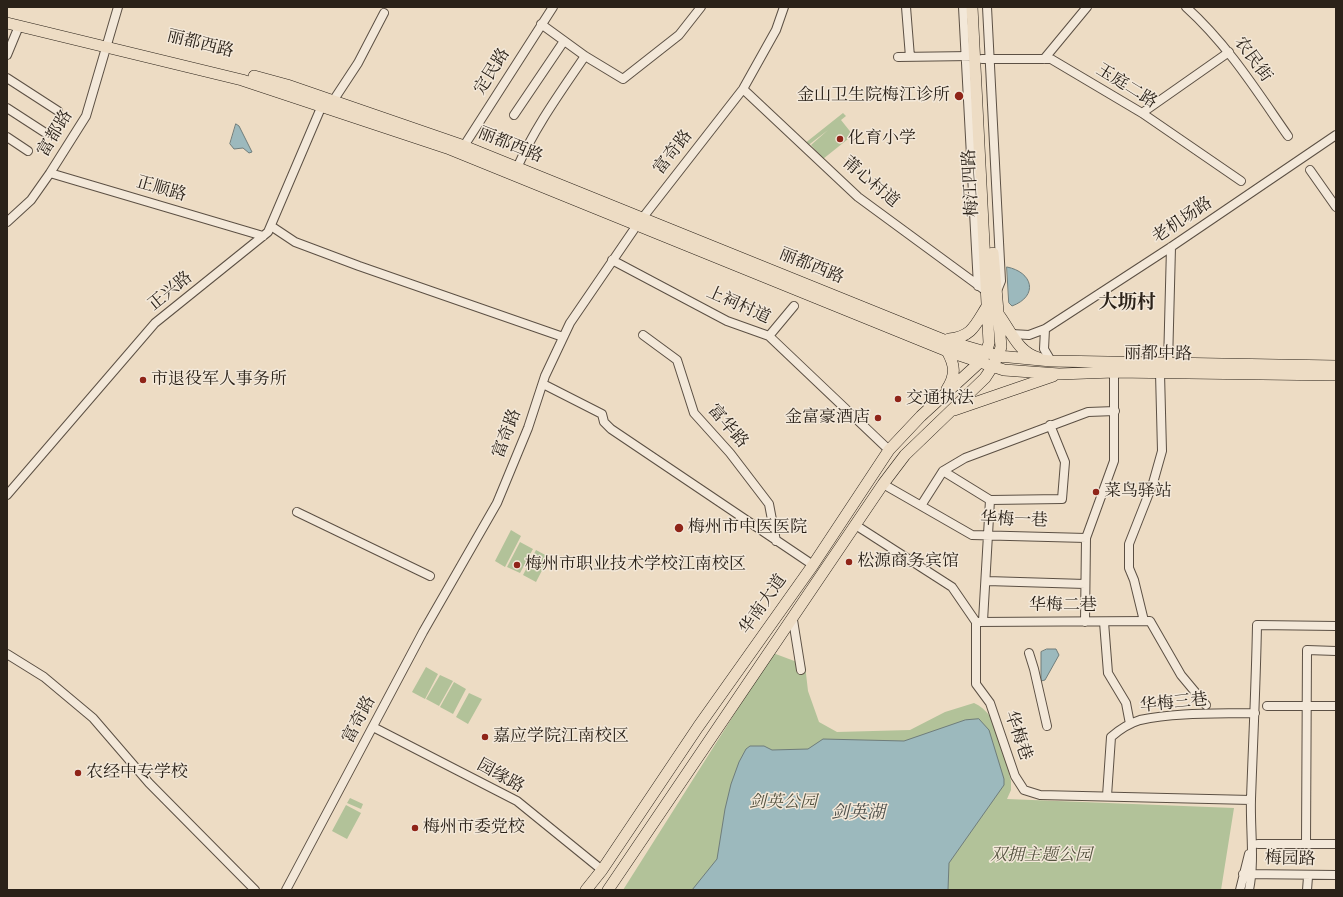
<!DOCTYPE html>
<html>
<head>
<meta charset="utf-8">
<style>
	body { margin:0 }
	#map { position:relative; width:1343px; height:897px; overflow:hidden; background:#eddcc4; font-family:"IM FELL DW Pica",serif }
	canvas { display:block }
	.frame { position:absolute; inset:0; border:8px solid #2b2219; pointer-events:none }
</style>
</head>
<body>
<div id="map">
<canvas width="1343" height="897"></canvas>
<div class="frame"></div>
</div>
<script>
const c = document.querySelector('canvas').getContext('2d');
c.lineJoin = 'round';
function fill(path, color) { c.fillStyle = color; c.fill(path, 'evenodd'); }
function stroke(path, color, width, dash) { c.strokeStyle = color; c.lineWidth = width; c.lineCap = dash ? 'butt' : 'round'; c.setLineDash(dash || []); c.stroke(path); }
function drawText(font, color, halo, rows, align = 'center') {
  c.font = font + ' "IM FELL DW Pica","Noto Serif SC",serif'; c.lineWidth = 3; c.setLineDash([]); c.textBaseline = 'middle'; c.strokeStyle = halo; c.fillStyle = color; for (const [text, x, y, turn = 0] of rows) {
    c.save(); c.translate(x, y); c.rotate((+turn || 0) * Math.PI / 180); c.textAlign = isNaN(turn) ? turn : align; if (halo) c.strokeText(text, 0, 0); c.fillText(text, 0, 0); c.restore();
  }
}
const green = new Path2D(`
	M 843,113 L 846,116 L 841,120 L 853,135 L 823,159 L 811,145 L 828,130 L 806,147 L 804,144 Z
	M 511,530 L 521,536 L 505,567 L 495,561 Z
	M 520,542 L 533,549 L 520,573 L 507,567 Z
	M 536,550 L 549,557 L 536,582 L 523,575 Z
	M 773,653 L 805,665 L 808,691 L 819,722 L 837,732 L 910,730 L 945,712 L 974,703 C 1001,715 1004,755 1011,781 L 1011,790 L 1007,799 L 1234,808 L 1221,890 L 623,890 Z
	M 426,667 L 438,674 L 425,699 L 412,692 Z
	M 440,675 L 453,681 L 439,706 L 426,699 Z
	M 454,682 L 466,689 L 453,714 L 440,707 Z
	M 469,693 L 482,699 L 468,724 L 456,717 Z
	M 350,798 L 363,804 L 361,809 L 347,803 Z
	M 346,805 L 361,813 L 347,839 L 332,831 Z`);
const water = new Path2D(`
	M 236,124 L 239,126 L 252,152 L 249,153 L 243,148 L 234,149 L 230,144 Z
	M 1007,267 C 1033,272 1039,296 1012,306 L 1009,303 Z
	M 1047,649 L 1056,649 L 1059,655 L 1045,680 L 1041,681 L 1041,652 Z
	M 979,719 L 989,730 L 1004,779 L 1004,785 L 949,863 L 948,890 L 692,890 L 717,859 L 725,809 L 731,784 L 739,762 L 746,749 L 750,746 L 764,746 L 772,750 L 808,749 L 823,739 L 904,741 L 965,720 Z`);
const minor = new Path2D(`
	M 906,7 L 910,57
	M 963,7 L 978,286
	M 987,7 L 1001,281 L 997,291
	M 1186,7 C 1228,45 1256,90 1288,136
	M 541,24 L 585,56 L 623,79 L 679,35 L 701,7
	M 7,55 L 19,26
	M 898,57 L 971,56
	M 982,59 L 1051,59 L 1142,113 L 1241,181
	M 1044,59 L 1087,7
	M 7,78 L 58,111
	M 743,89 L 858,197 L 986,291
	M 333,101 L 358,63 L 384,13
	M 7,108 L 44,132
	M 1142,113 L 1229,52
	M 514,115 L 564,41
	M 7,137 L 28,151
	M 462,149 L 553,7
	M 517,168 C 535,127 560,93 585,56
	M 1310,170 L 1336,207
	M 50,173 L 263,236
	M 7,222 L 31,200 L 50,173 L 86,116 L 118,7
	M 271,226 L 295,242 L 359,266 L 563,337
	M 612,260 L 727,321 L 769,336 L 889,450
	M 1045,329 L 1044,349 L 1051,361
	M 1012,334 L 1029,335 L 1045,329 L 1171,247 L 1336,135
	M 643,335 L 677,360 L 694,413 L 730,453 L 769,504 L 776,541
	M 769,336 L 794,306
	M 1168,364 L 1171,247
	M 543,384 L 602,414 L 604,422 L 611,429 L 813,565
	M 943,471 L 990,500 L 1062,499 L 1065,462 L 1050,425
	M 883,484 L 972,535 L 1086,538
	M 7,495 L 155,323 L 268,232 L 323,103
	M 922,504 L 943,471 L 965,458 L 1088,412 L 1115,411
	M 297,512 L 430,576
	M 857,526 L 952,587 L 976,622 L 976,684 L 990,703 L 1015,776 L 1024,790 L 1040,795 L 1251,800
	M 987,581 L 1085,584
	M 793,620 L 801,670
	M 983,621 L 990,500
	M 1144,621 L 1134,580 L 1129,568 L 1129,544 L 1153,483 L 1162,451 L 1160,373
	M 976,622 L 1150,621 L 1181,675 L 1206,705
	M 1085,622 L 1086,538 L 1114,461 L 1114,372
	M 1104,622 L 1108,673 L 1126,703 L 1130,724
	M 1029,653 L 1034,669 L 1047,726
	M 7,654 L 44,677 L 93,718 L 149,783 L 255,890
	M 1267,706 L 1336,706
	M 373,727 L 517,801 L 602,870
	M 1107,796 L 1111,737 C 1119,730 1130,723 1140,720 C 1177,712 1218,714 1255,713
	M 1306,843 L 1307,650 L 1336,651
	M 1258,844 L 1336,844
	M 1243,874 L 1336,875
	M 286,890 L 423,632 L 497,503 L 528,428 L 545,376 L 570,323 L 637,225 L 743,89 L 776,30 L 784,7
	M 1240,890 L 1249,854
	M 1249,890 C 1255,860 1250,829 1251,799 C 1253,741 1256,683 1257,625 L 1336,626
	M 1307,890 L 1308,877`);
const major = new Path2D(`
	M 7,23 L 242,80 L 447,148 L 947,351 L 1004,370 L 1059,374 L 1114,372 L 1336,375
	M 254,76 L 287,85 L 464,146 L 944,340 L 999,356 L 1051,361 L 1336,366
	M 999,315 C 1011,331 1018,353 1039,358
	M 949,339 C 971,337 975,326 986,308
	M 947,351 C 955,365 956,375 947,389
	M 954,410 L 1053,376
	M 586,890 L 602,870 L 698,727 L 813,565 L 889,450 L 921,416 L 980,362 L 986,353 L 989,343 L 972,7
	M 608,890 L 883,484 L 905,455 L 985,378 C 992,368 998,359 1001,347 L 993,253`);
const markers = [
	[959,96,5,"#8f2418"],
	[840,139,4,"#8f2418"],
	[143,380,4,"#8f2418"],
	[898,399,4,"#8f2418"],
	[878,418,4,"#8f2418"],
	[1096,492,4,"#8f2418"],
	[679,528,5,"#8f2418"],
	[849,562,4,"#8f2418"],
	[517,565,4,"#8f2418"],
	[485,737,4,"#8f2418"],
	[78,773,4,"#8f2418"],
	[415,828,4,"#8f2418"]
];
const streetNames = [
	["丽都西路",200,45,14],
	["农民街",1252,60,54],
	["定民路",493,72,-58],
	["玉庭二路",1126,87,32],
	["富都路",56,134,-59],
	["丽都西路",510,146,22],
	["富奇路",674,153,-52],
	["莆心村道",870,183,40],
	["梅江四路",972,183,-93],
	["正顺路",161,190,16],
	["老机场路",1183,221,-34],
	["丽都西路",811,267,22],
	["正兴路",171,292,-39],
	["上祠村道",738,306,24],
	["丽都中路",1158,355,1],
	["富华路",727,427,49],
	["富奇路",508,434,-69],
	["华梅一巷",1014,521,2],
	["华南大道",764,605,-55],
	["华梅二巷",1063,606],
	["华梅三巷",1174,704,-6],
	["富奇路",360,720,-62],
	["华梅巷",1017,736,71],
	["园缘路",500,777,29],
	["梅园路",1290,860,1]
];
const poiNames = [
	["金山卫生院梅江诊所",950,96,"right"],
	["化育小学",848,139],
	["市退役军人事务所",151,380],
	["交通执法",906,399],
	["金富豪酒店",870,418,"right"],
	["菜鸟驿站",1104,492],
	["梅州市中医医院",688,528],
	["松源商务宾馆",857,562],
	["梅州市职业技术学校江南校区",525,565],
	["嘉应学院江南校区",493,737],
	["农经中专学校",86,773],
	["梅州市委党校",423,828]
];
const parkNames = [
	["剑英公园",783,803],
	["双拥主题公园",1041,856]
];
const waterNames = [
	["剑英湖",858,814]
];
const quarterNames = [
	["大坜村",1127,304]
];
fill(green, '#b2c299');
fill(water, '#9cb9bd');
stroke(water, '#6f7d7b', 1);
stroke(minor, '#5c5044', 10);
stroke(major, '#2b2219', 12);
stroke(minor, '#f3e8d9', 8);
stroke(major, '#eddcc4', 11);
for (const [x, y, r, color] of markers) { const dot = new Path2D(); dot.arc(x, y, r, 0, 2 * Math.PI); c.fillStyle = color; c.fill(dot); stroke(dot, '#f3e8d9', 1.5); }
drawText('17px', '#2b2219', '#f3e8d9', streetNames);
drawText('17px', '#2b2219', '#f3e8d9', poiNames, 'left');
drawText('italic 17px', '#54523f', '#f3e8d9', parkNames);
drawText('italic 18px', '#4d4f4a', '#f3e8d9', waterNames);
drawText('bold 19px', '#2b2219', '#f3e8d9', quarterNames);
</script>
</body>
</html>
